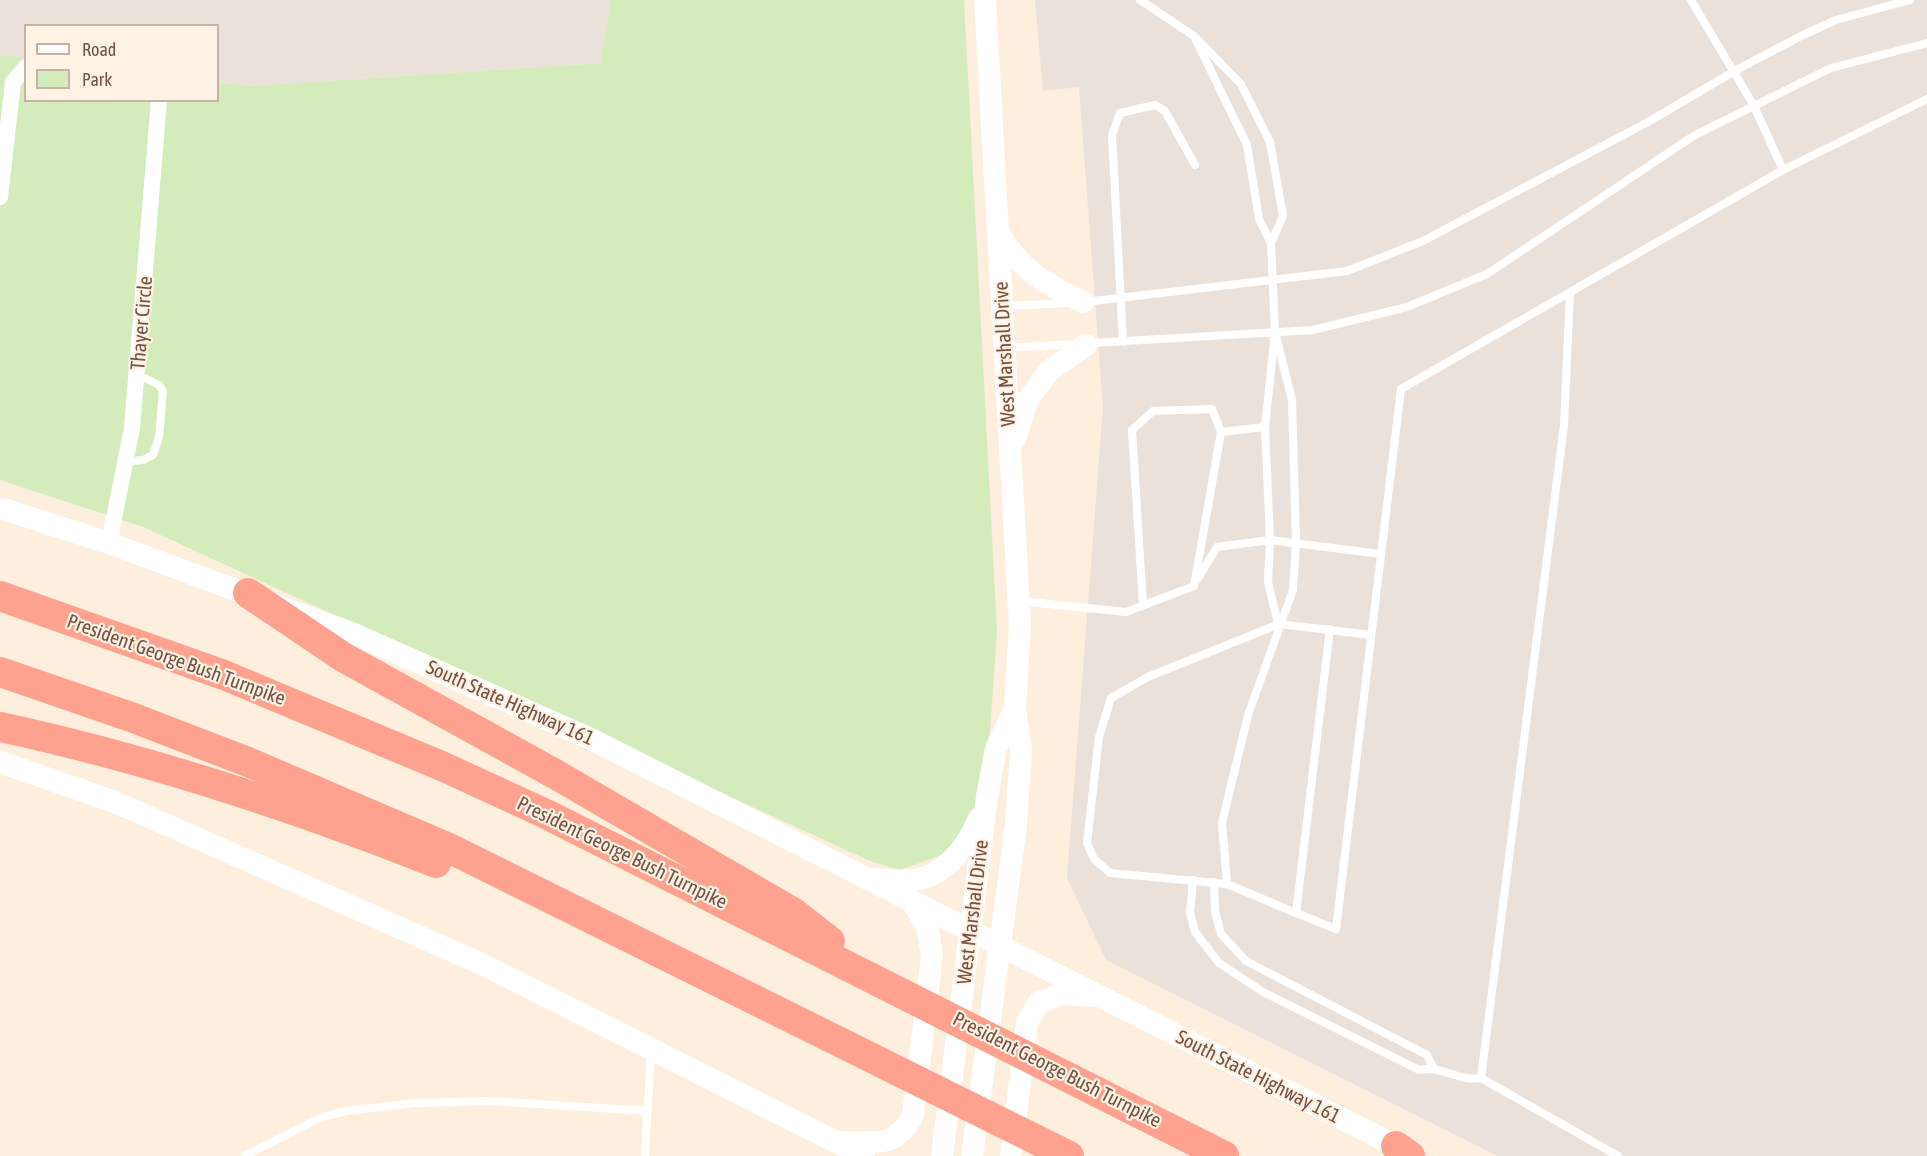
<!DOCTYPE html>
<html>
<head>
<meta charset="utf-8">
<style>
	body { margin:0 }
	#map { position:relative; width:1927px; height:1156px; overflow:hidden; background:#feeede; font-family:"Asap Condensed",sans-serif }
	canvas { display:block }
	.legend { position:absolute; left:24px; top:24px; width:195px; height:78px; box-sizing:border-box; background:#fff3e6; border:2px solid #c8b2a5; margin:0; padding:8px 10px; list-style:none; font-size:18px; color:#765144 }
	.legend li { display:flex; align-items:center; gap:12px; height:30px }
	.legend b { width:30px; border:2px solid #c8b2a5 }
</style>
</head>
<body>
<div id="map">
<canvas width="1927" height="1156"></canvas>
<ul class="legend">
<li><b style="height:8px;background:#fff"></b>Road</li>
<li><b style="height:16px;background:#d4ecbc"></b>Park</li>
</ul>
</div>
<script>
const c = document.querySelector('canvas').getContext('2d');
c.lineJoin = 'round';
function fill(path, color) { c.fillStyle = color; c.fill(path, 'evenodd'); }
function stroke(path, color, width, dash) { c.strokeStyle = color; c.lineWidth = width; c.lineCap = dash ? 'butt' : 'round'; c.setLineDash(dash || []); c.stroke(path); }
function drawText(font, color, halo, rows, align = 'center') {
  c.font = font + ' "Asap Condensed",sans-serif'; c.lineWidth = 4.5; c.setLineDash([]); c.textBaseline = 'middle'; c.strokeStyle = halo; c.fillStyle = color; for (const [text, x, y, turn = 0] of rows) {
    c.save(); c.translate(x, y); c.rotate((+turn || 0) * Math.PI / 180); c.textAlign = isNaN(turn) ? turn : align; if (halo) c.strokeText(text, 0, 0); c.fillText(text, 0, 0); c.restore();
  }
}
const industrial = new Path2D(`
	M 0,0 L 611,0 L 600,63 L 250,86 L 218,82 L 218,26 L 26,26 L 25,58 L 0,54 Z
	M 1035,0 L 1927,0 L 1927,1156 L 1497,1156 L 1106,960 L 1067,878 L 1103,407 L 1079,87 L 1043,91 Z`);
const green = new Path2D(`
	M 611,0 L 964,0 L 997,631 L 990,732 L 973,817 L 945,854 L 900,870 L 870,861 L 143,527 L 0,480 L 0,54 L 25,58 L 26,100 L 218,100 L 218,82 L 250,86 L 600,63 Z`);
const lane = new Path2D(`
	M 1140,0 L 1194,36 L 1241,84 L 1270,142 L 1283,216 L 1271,243
	M 1194,36 L 1247,145 L 1259,219 L 1271,243 L 1275,332 L 1265,427 L 1270,540 L 1268,582 L 1278,624
	M 1783,170 L 1927,99
	M 1570,292 L 1564,425 L 1481,1078 L 1618,1156
	M 1085,302 L 1347,271 L 1423,241 L 1648,122 L 1740,68 L 1803,35 L 1836,20 L 1910,0
	M 1004,306 L 1069,303
	M 1275,332 L 1292,400 L 1296,542 L 1293,590 L 1248,715 L 1222,823 L 1227,884 L 1296,913 L 1330,629
	M 1123,342 L 1112,135 L 1120,113 L 1155,105 L 1165,111 L 1195,165
	M 1006,348 L 1313,330 L 1407,307 L 1487,274 L 1695,135 L 1831,68 L 1927,43
	M 1221,432 L 1265,427
	M 125,462 L 143,460 L 153,455 L 159,437 L 163,391 L 159,385 L 138,375
	M 1197,580 L 1217,547 L 1270,540 L 1381,554
	M 1019,601 L 1126,612 L 1194,586 L 1221,432 L 1212,409 L 1153,411 L 1132,430 L 1143,605
	M 1193,880 L 1190,913 L 1195,932 L 1219,963 L 1263,992 L 1419,1070 C 1443,1065 1457,1082 1481,1078
	M 1214,882 L 1215,911 L 1221,934 L 1246,961 L 1427,1055 L 1433,1067
	M 1227,884 L 1110,873 L 1094,859 L 1087,843 L 1099,737 L 1111,698 L 1148,677 L 1279,624 L 1371,635
	M 1296,913 L 1336,929 L 1401,389 L 1783,170 L 1754,106 L 1691,0
	M 244,1156 L 322,1117 L 346,1111 L 416,1103 L 489,1101 L 648,1111
	M 645,1156 L 651,1050`);
const street = new Path2D(`
	M 0,197 L 13,82 L 26,67
	M 109,543 L 132,428 L 159,100`);
const secondary = new Path2D(`
	M 999,232 C 1016,267 1048,286 1083,302
	M 1015,439 L 1027,401 L 1049,371 L 1086,345
	M 0,508 L 109,543 L 354,634 L 591,739 L 1410,1153
	M 0,762 L 115,802 L 484,965 L 864,1156
	M 873,879 C 888,880 904,882 919,879 C 948,873 969,843 979,818
	M 841,1142 C 873,1142 896,1149 913,1115 L 932,957 L 928,929 L 913,903
	M 942,1156 L 987,797 L 996,748 L 1015,709
	M 972,1156 L 1016,825 L 1021,750 L 1015,709 L 1020,626 L 985,0
	M 1011,1156 L 1027,1023 L 1038,1003 L 1062,994 L 1091,996`);
const highway = new Path2D(`
	M 248,593 L 343,657 L 555,774 L 794,913 L 830,941
	M 0,596 L 224,675 L 444,767 L 546,814 L 1224,1156
	M 0,672 L 131,717 L 248,762 L 449,848 L 1069,1156
	M 0,727 C 149,759 294,807 436,863
	M 1396,1146 L 1410,1156`);
const streetNames = [
	["Thayer Circle",142,323,-85],
	["West Marshall Drive",1005,354,-93],
	["President George Bush Turnpike",176,660,20],
	["South State Highway 161",510,703,24],
	["President George Bush Turnpike",622,853,26],
	["West Marshall Drive",973,912,-83],
	["President George Bush Turnpike",1057,1070,27],
	["South State Highway 161",1258,1077,27]
];
fill(industrial, '#ebe1db');
fill(green, '#d4ecbc');
stroke(lane, '#fff', 8);
stroke(street, '#fff', 16);
stroke(secondary, '#fff', 22);
stroke(highway, '#fea18f', 30);
drawText('20px', '#765144', '#fff3e6', streetNames);
</script>
</body>
</html>
